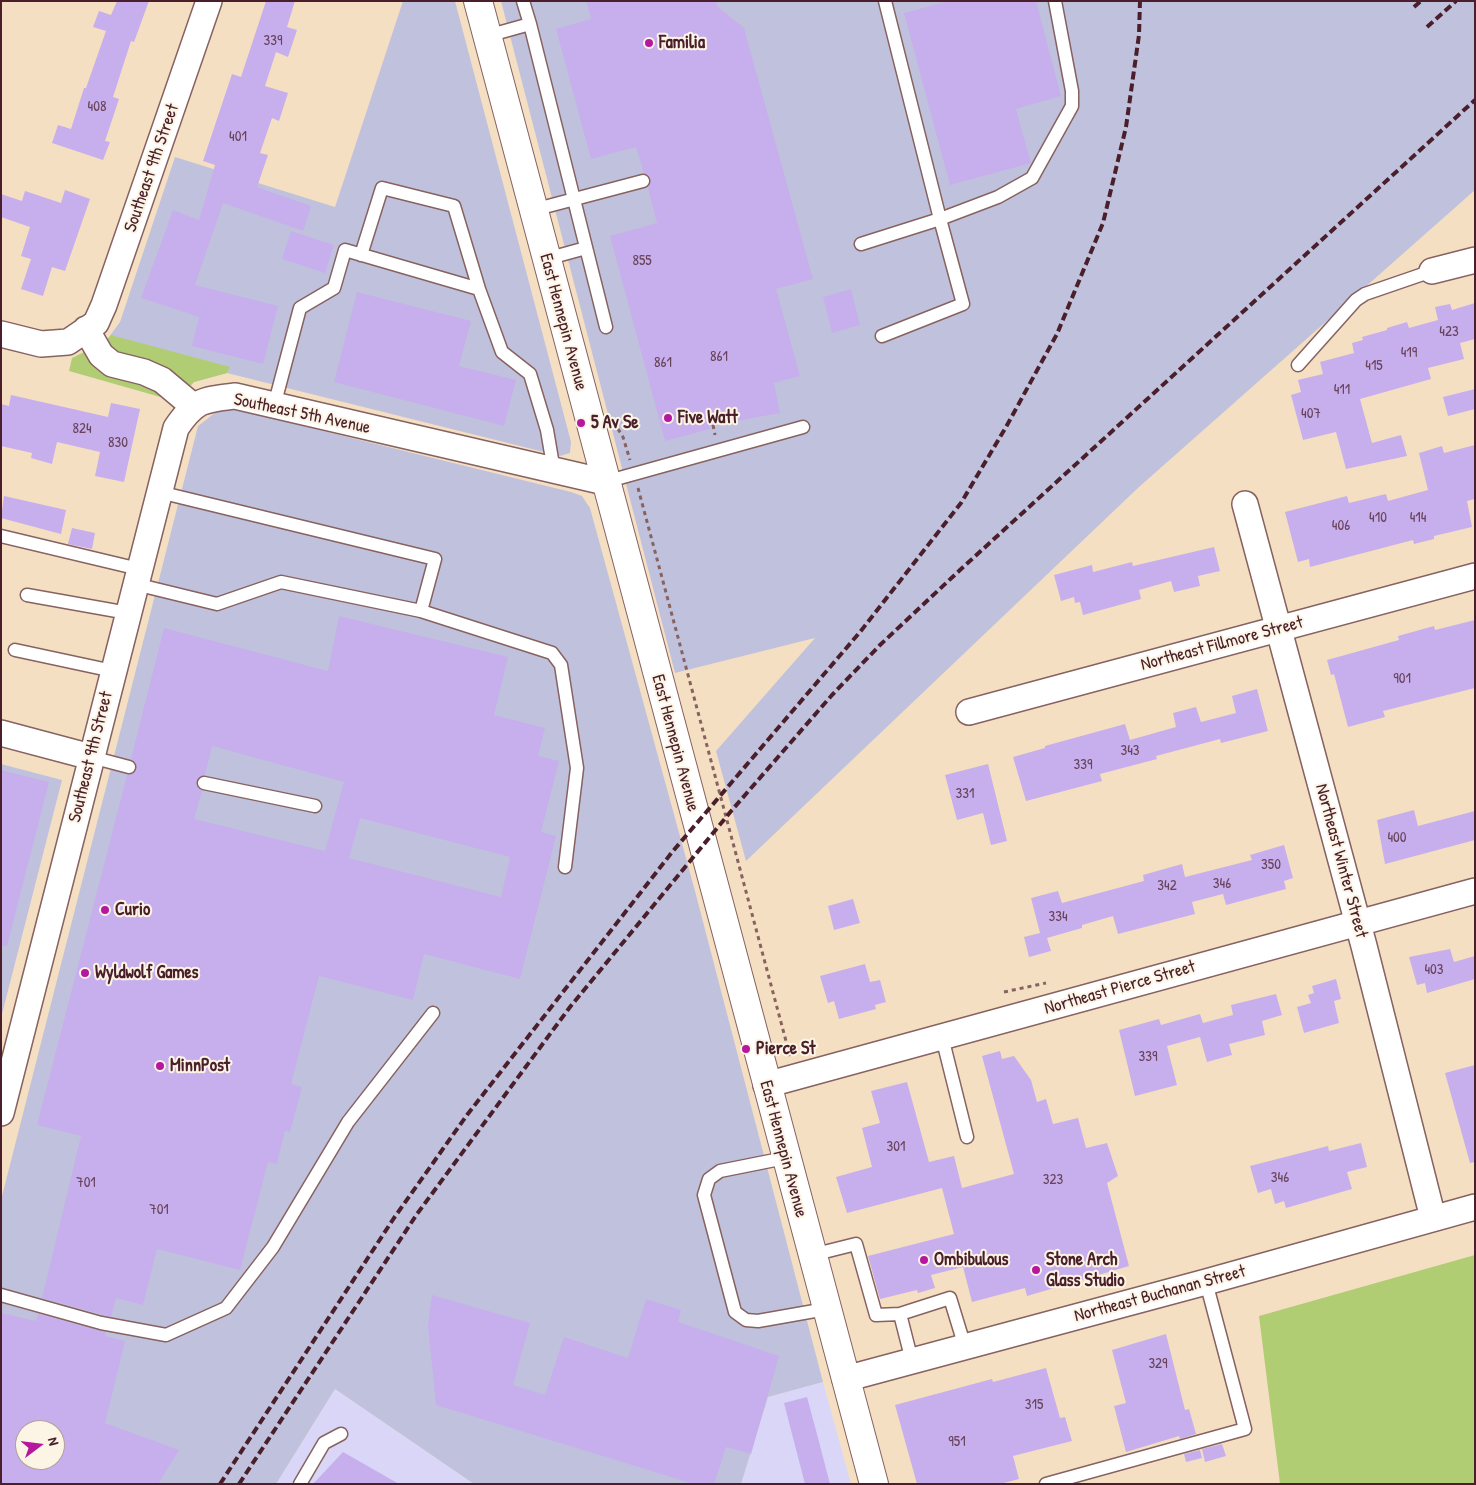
<!DOCTYPE html>
<html>
<head>
<meta charset="utf-8">
<style>
	body { margin:0 }
	#map { position:relative; width:1476px; height:1485px; overflow:hidden; background:#f5dfc2; font-family:"Patrick Hand",sans-serif }
	canvas { display:block }
	.frame { position:absolute; inset:0; border:2px solid #4a1f2b; pointer-events:none }
	.north { position:absolute; left:15px; top:1420px; width:50px; height:50px; box-sizing:border-box; background:#fcf5e5; border:1px solid #b59f9b; border-radius:50%; rotate:75deg; font-size:14px; font-weight:700; line-height:20px; text-align:center; color:#4a1f2b }
	.north::after { content:''; display:block; margin:auto; width:18px; height:22px; background:#b5179e; clip-path:polygon(50% 0,100% 100%,50% 72%,0 100%) }
</style>
</head>
<body>
<div id="map">
<canvas width="1476" height="1485"></canvas>
<div class="frame"></div>
<div class="north">N</div>
</div>
<script>
const c = document.querySelector('canvas').getContext('2d');
c.lineJoin = 'round';
function fill(path, color) { c.fillStyle = color; c.fill(path, 'evenodd'); }
function stroke(path, color, width, dash) { c.strokeStyle = color; c.lineWidth = width; c.lineCap = dash ? 'butt' : 'round'; c.setLineDash(dash || []); c.stroke(path); }
function drawText(font, color, halo, rows, align = 'center') {
  c.font = font + ' "Patrick Hand",sans-serif'; c.lineWidth = 4; c.setLineDash([]); c.textBaseline = 'middle'; c.strokeStyle = halo; c.fillStyle = color; for (const [text, x, y, turn = 0] of rows) {
    c.save(); c.translate(x, y); c.rotate((+turn || 0) * Math.PI / 180); c.textAlign = isNaN(turn) ? turn : align; if (halo) c.strokeText(text, 0, 0); c.fillText(text, 0, 0); c.restore();
  }
}
const built = new Path2D(`
	M 823,1382 L 851,1484 L 741,1484 L 768,1397 Z
	M 335,1389 L 474,1484 L 276,1484 Z`);
const industrial = new Path2D(`
	M 403,1 L 455,1 L 571,442 L 570,453 L 560,456 L 227,373 L 194,382 L 190,386 L 106,341 L 120,322 L 175,157 L 335,207 Z
	M 501,1 L 1475,1 L 1475,190 L 1139,487 L 746,861 L 716,751 L 815,638 L 675,673 Z
	M 230,408 L 571,492 L 582,496 L 590,508 L 695,891 L 823,1382 L 768,1397 L 741,1484 L 474,1484 L 335,1389 L 276,1484 L 1,1484 L 1,1200 L 198,426 L 216,412 ZM 25,1430 L 55,1430 L 55,1460 L 25,1460 Z
	M 1,764 L 62,780 L 1,1018 Z`);
const green = new Path2D(`
	M 111,335 L 230,367 L 227,373 L 194,382 L 187,389 L 116,358 L 106,341 Z
	M 84,352 L 160,384 L 164,398 L 69,371 L 72,358 Z
	M 1475,1255 L 1475,1484 L 1280,1484 L 1259,1316 Z`);
const building = new Path2D(`
	M 117,1 L 149,1 L 134,42 L 131,41 L 113,97 L 119,99 L 105,141 L 110,142 L 103,160 L 52,143 L 58,125 L 71,129 L 84,88 L 86,88 L 106,31 L 93,27 L 99,11 L 111,15 Z
	M 266,1 L 295,1 L 287,27 L 297,30 L 288,57 L 276,52 L 265,86 L 288,93 L 279,121 L 272,118 L 260,153 L 268,155 L 257,187 L 311,206 L 303,231 L 223,203 L 195,285 L 278,306 L 263,364 L 192,346 L 199,317 L 141,298 L 173,210 L 199,220 L 215,165 L 203,161 L 232,74 L 241,77 Z
	M 586,1 L 716,1 L 717,6 L 744,28 L 813,279 L 776,289 L 800,376 L 774,383 L 780,413 L 709,426 L 710,429 L 665,441 L 610,236 L 657,223 L 648,188 L 651,178 L 644,173 L 636,147 L 591,159 L 556,29 L 591,19 Z
	M 949,1 L 1036,1 L 1061,96 L 1016,109 L 1031,163 L 950,185 L 904,13 Z
	M 65,190 L 90,199 L 65,271 L 52,267 L 43,296 L 21,289 L 31,259 L 21,256 L 30,227 L 1,217 L 1,194 L 22,201 L 25,191 L 61,203 Z
	M 291,231 L 334,245 L 325,273 L 282,259 Z
	M 851,289 L 860,325 L 832,333 L 823,297 Z
	M 357,292 L 471,321 L 459,366 L 516,380 L 504,426 L 334,382 Z
	M 1475,303 L 1475,339 L 1460,343 L 1464,359 L 1428,368 L 1431,379 L 1360,399 L 1372,443 L 1401,435 L 1407,456 L 1346,469 L 1336,432 L 1303,440 L 1291,395 L 1301,392 L 1298,380 L 1323,374 L 1320,362 L 1354,353 L 1352,343 L 1363,340 L 1362,337 L 1387,330 L 1387,328 L 1407,322 L 1409,328 L 1438,320 L 1435,307 L 1450,304 L 1452,310 Z
	M 1475,389 L 1475,409 L 1448,416 L 1443,397 Z
	M 11,395 L 108,417 L 111,403 L 140,409 L 124,482 L 95,476 L 100,452 L 57,442 L 52,464 L 31,458 L 32,453 L 1,446 L 1,404 L 9,406 Z
	M 1475,445 L 1475,499 L 1467,501 L 1472,527 L 1434,536 L 1434,539 L 1414,544 L 1413,540 L 1310,567 L 1309,559 L 1298,562 L 1285,512 L 1347,496 L 1349,503 L 1386,494 L 1388,501 L 1428,490 L 1419,453 L 1442,446 L 1444,453 Z
	M 4,496 L 66,510 L 61,534 L 1,518 Z
	M 72,528 L 95,533 L 92,549 L 68,544 Z
	M 1214,547 L 1220,571 L 1198,576 L 1200,586 L 1174,592 L 1171,581 L 1139,590 L 1141,599 L 1083,615 L 1080,602 L 1075,603 L 1074,597 L 1061,601 L 1054,575 L 1092,565 L 1093,572 L 1132,562 L 1133,566 Z
	M 339,616 L 508,657 L 494,715 L 545,728 L 538,756 L 559,761 L 541,832 L 556,836 L 520,979 L 424,954 L 413,1000 L 319,976 L 291,1084 L 302,1087 L 296,1110 L 290,1132 L 285,1131 L 277,1164 L 268,1162 L 240,1270 L 157,1249 L 143,1305 L 116,1298 L 111,1317 L 42,1298 L 81,1136 L 37,1125 L 127,775 L 134,773 L 137,769 L 135,762 L 131,759 L 164,628 L 328,671 ZM 212,746 L 344,782 L 325,851 L 194,819 L 202,791 L 196,786 L 196,781 L 201,776 L 205,775 ZM 360,818 L 510,857 L 501,897 L 349,858 Z
	M 1475,620 L 1475,688 L 1383,711 L 1385,717 L 1348,727 L 1334,674 L 1331,675 L 1327,660 L 1399,640 L 1398,636 L 1434,626 L 1435,630 Z
	M 1257,689 L 1268,731 L 1221,743 L 1220,739 L 1156,756 L 1157,759 L 1100,774 L 1102,781 L 1026,801 L 1013,757 L 1045,748 L 1045,746 L 1125,724 L 1130,740 L 1176,727 L 1173,713 L 1196,707 L 1201,722 L 1236,713 L 1232,696 Z
	M 988,764 L 1007,841 L 991,845 L 983,813 L 957,820 L 945,775 Z
	M 1,770 L 49,782 L 7,946 L 1,945 Z
	M 1414,810 L 1418,826 L 1475,811 L 1475,840 L 1385,864 L 1377,820 Z
	M 1284,845 L 1293,878 L 1284,881 L 1286,889 L 1226,905 L 1223,894 L 1192,902 L 1195,914 L 1118,934 L 1113,916 L 1082,925 L 1082,928 L 1047,938 L 1051,951 L 1029,957 L 1024,937 L 1040,933 L 1031,898 L 1058,891 L 1062,903 L 1144,881 L 1143,875 L 1182,864 L 1185,877 L 1252,860 L 1250,855 Z
	M 853,899 L 860,923 L 834,930 L 828,906 Z
	M 1450,949 L 1454,962 L 1475,956 L 1475,979 L 1427,993 L 1425,983 L 1417,985 L 1409,957 Z
	M 865,964 L 870,982 L 880,980 L 886,1002 L 875,1005 L 876,1009 L 839,1019 L 834,1001 L 828,1003 L 820,976 Z
	M 1336,979 L 1341,999 L 1334,1001 L 1339,1023 L 1304,1033 L 1297,1007 L 1311,1003 L 1308,995 L 1314,993 L 1312,986 Z
	M 1276,994 L 1282,1015 L 1262,1021 L 1265,1035 L 1229,1044 L 1232,1055 L 1207,1062 L 1200,1037 L 1167,1046 L 1177,1085 L 1135,1096 L 1119,1030 L 1159,1019 L 1161,1025 L 1200,1014 L 1203,1023 L 1233,1015 L 1231,1005 Z
	M 1000,1051 L 1002,1059 L 1014,1056 L 1031,1080 L 1037,1102 L 1046,1099 L 1053,1124 L 1078,1118 L 1086,1148 L 1107,1143 L 1118,1176 L 1107,1183 L 1129,1266 L 1027,1296 L 1025,1288 L 972,1302 L 963,1267 L 931,1275 L 935,1288 L 918,1293 L 917,1290 L 880,1299 L 868,1256 L 954,1234 L 942,1188 L 847,1213 L 836,1177 L 872,1167 L 862,1128 L 880,1123 L 871,1091 L 907,1082 L 929,1162 L 954,1156 L 962,1188 L 1014,1174 L 982,1056 Z
	M 1475,1065 L 1475,1162 L 1470,1163 L 1445,1073 Z
	M 1361,1143 L 1367,1167 L 1347,1172 L 1352,1189 L 1286,1208 L 1284,1201 L 1275,1204 L 1271,1189 L 1258,1193 L 1250,1166 L 1328,1146 L 1329,1151 Z
	M 432,1295 L 530,1323 L 513,1385 L 545,1395 L 564,1337 L 628,1358 L 646,1299 L 681,1310 L 678,1322 L 779,1356 L 751,1454 L 726,1447 L 714,1484 L 694,1484 L 436,1405 L 428,1326 Z
	M 1,1313 L 36,1321 L 38,1314 L 106,1332 L 105,1336 L 125,1341 L 105,1423 L 179,1450 L 158,1484 L 1,1484 ZM 25,1430 L 55,1430 L 55,1460 L 25,1460 Z
	M 1166,1334 L 1185,1410 L 1189,1409 L 1196,1434 L 1180,1439 L 1179,1436 L 1126,1452 L 1114,1406 L 1126,1403 L 1112,1350 Z
	M 1046,1368 L 1060,1418 L 1065,1417 L 1072,1441 L 1013,1456 L 1019,1479 L 1000,1484 L 917,1484 L 895,1405 L 992,1379 L 993,1382 Z
	M 807,1397 L 818,1438 L 830,1484 L 805,1484 L 784,1403 Z
	M 1222,1444 L 1226,1456 L 1205,1462 L 1202,1449 Z
	M 1200,1450 L 1202,1458 L 1186,1462 L 1184,1454 Z
	M 343,1452 L 399,1484 L 313,1484 Z`);
const path = new Path2D(`
	M 713,425 L 715,435
	M 618,429 L 623,437 L 630,460
	M 638,488 L 790,1056
	M 1004,992 L 1046,983`);
const service = new Path2D(`
	M 885,1 L 940,219 L 998,197 L 1032,178 L 1072,106 L 1072,91 L 1055,1
	M 530,24 L 606,327
	M 487,36 L 530,24 L 523,1
	M 533,210 L 643,181
	M 861,244 L 940,219 L 963,304 L 882,336
	M 546,259 L 586,248
	M 479,289 L 502,352 L 530,374 L 547,430 L 554,471
	M 1298,365 L 1356,300 L 1365,294 L 1432,271
	M 274,406 L 300,308 L 334,288 L 345,250 L 479,289 L 454,206 L 382,188 L 361,255
	M 605,482 L 803,427
	M 1,536 L 139,569
	M 135,584 L 217,604 L 281,582 L 421,611 L 435,559 L 159,492
	M 27,595 L 128,613
	M 421,611 L 552,653 L 561,665 L 577,768 L 565,867
	M 15,650 L 113,671
	M 91,757 L 129,767
	M 204,783 L 315,806
	M 942,1037 L 967,1137
	M 785,1158 L 720,1171 L 709,1179 L 704,1195 L 735,1312 L 746,1320 L 758,1321 L 826,1309
	M 812,1255 L 856,1244 L 876,1315 L 900,1314 L 950,1298 L 965,1347
	M 1,1295 L 101,1323 L 166,1335 L 226,1308 L 273,1247 L 348,1122 L 433,1013
	M 900,1314 L 912,1361
	M 300,1484 L 324,1443 L 341,1434
	M 1046,1484 L 1245,1429 L 1206,1282`);
const minor = new Path2D(`
	M 1432,271 L 1475,260
	M 86,329 L 101,355 L 112,364 L 144,372 L 162,380 L 193,406
	M 1,334 L 41,344 L 68,342 L 96,323 L 104,305 L 209,1
	M 1245,504 L 1364,946 L 1433,1218
	M 969,712 L 1475,576
	M 1,733 L 91,757
	M 766,1085 L 1475,891
	M 1,1113 L 176,428 C 195,400 202,400 235,396 L 605,482
	M 845,1379 L 1206,1282 L 1475,1207`);
const secondary = new Path2D(`
	M 478,1 L 874,1484`);
const rail = new Path2D(`
	M 1414,7 L 1421,1
	M 1427,27 L 1456,1
	M 220,1484 L 394,1218 L 467,1115 L 673,851 L 860,632 L 961,503 L 1006,427 L 1057,334 L 1103,223 L 1126,127 L 1139,35 L 1140,1
	M 239,1484 L 417,1214 L 570,1007 L 732,810 L 832,695 L 880,645 L 960,570 L 1475,100`);
const markers = [
	[649,43,5,"#b5179e"],
	[668,418,5,"#b5179e"],
	[581,423,5,"#b5179e"],
	[105,910,5,"#b5179e"],
	[85,973,5,"#b5179e"],
	[746,1049,5,"#b5179e"],
	[160,1066,5,"#b5179e"],
	[924,1260,5,"#b5179e"],
	[1036,1270,5,"#b5179e"]
];
const numberNames = [
	["339",273,41],
	["408",97,107],
	["401",238,137],
	["855",642,261],
	["423",1449,332],
	["419",1409,353],
	["861",719,357],
	["861",663,363],
	["415",1374,366],
	["411",1342,390],
	["407",1311,414],
	["824",82,429],
	["830",118,443],
	["410",1378,518],
	["414",1418,518],
	["406",1341,526],
	["901",1402,679],
	["343",1130,751],
	["339",1083,765],
	["331",965,794],
	["400",1397,838],
	["350",1271,865],
	["346",1222,884],
	["342",1167,886],
	["334",1058,917],
	["403",1434,970],
	["339",1148,1057],
	["301",896,1147],
	["346",1280,1178],
	["323",1053,1180],
	["701",86,1183],
	["701",159,1210],
	["329",1158,1364],
	["315",1034,1405],
	["951",957,1442]
];
const poiNames = [
	["Familia",659,43],
	["Five Watt",678,418],
	["5 Av Se",591,423],
	["Curio",115,910],
	["Wyldwolf Games",95,973],
	["Pierce St",756,1049],
	["MinnPost",170,1066],
	["Ombibulous",934,1260],
	["Stone Arch",1046,1260],
	["Glass Studio",1046,1281]
];
const streetNames = [
	["Southeast 9th Street",152,168,-71],
	["East Hennepin Avenue",563,322,75],
	["Southeast 5th Avenue",302,414,12],
	["Northeast Fillmore Street",1222,644,-15],
	["East Hennepin Avenue",675,743,75],
	["Southeast 9th Street",91,757,-76],
	["Northeast Winter Street",1341,861,75],
	["Northeast Pierce Street",1120,988,-16],
	["East Hennepin Avenue",783,1149,75],
	["Northeast Buchanan Street",1160,1294,-15]
];
fill(built, '#dad6f7');
fill(industrial, '#c0c2dd');
fill(green, '#b1cd73');
fill(building, '#c6afec');
stroke(service, '#866260', 15);
stroke(minor, '#866260', 28);
stroke(secondary, '#866260', 30);
stroke(path, '#866260', 3, [4, 4]);
stroke(service, '#fff', 12);
stroke(minor, '#fff', 25);
stroke(secondary, '#fff', 28);
stroke(rail, '#4a1f2b', 4, [8, 4]);
for (const [x, y, r, color] of markers) { const dot = new Path2D(); dot.arc(x, y, r, 0, 2 * Math.PI); c.fillStyle = color; c.fill(dot); stroke(dot, '#fcf5e5', 2); }
drawText('15px', '#69435b', null, numberNames);
drawText('bold 18px', '#4a1f2b', '#fcf5e5', poiNames, 'left');
drawText('18px', '#4a1f2b', '#fcf5e5', streetNames);
</script>
</body>
</html>
